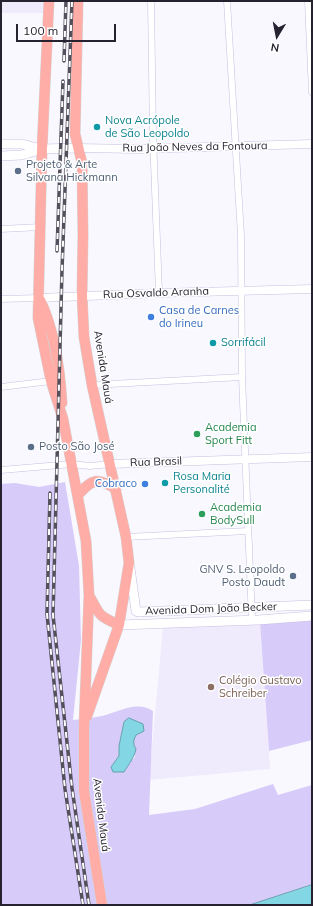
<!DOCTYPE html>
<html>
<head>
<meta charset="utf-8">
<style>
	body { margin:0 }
	#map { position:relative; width:313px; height:906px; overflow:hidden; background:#f9f8ff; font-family:Mulish,sans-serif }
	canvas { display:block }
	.frame { position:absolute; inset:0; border:2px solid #26222f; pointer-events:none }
	.north { position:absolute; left:257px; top:16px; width:40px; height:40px; -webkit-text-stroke:3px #fff; paint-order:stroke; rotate:190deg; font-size:11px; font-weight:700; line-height:16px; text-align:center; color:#26222f }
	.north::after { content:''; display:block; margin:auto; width:14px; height:18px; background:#26222f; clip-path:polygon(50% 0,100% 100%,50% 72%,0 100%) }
	.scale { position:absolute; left:16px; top:24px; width:100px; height:18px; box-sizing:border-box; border:2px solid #26222f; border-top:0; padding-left:5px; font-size:12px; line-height:14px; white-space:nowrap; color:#26222f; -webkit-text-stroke:3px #fff; paint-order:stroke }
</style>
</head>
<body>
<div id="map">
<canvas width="313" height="906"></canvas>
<div class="frame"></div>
<div class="north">N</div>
<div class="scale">100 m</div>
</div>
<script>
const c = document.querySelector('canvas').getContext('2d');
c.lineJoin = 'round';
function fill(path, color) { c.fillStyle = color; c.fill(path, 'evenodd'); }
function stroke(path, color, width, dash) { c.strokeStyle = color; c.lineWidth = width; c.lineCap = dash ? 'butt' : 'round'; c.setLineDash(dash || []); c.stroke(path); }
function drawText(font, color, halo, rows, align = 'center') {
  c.font = font + ' Mulish,sans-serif'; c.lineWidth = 3; c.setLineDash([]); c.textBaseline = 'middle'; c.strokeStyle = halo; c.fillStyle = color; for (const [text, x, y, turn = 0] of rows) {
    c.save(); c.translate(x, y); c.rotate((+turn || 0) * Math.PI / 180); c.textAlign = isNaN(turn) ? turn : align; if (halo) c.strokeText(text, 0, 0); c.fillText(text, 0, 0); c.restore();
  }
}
const built = new Path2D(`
	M 1,1 L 44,1 L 44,13 L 1,13 Z
	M 260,622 L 270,769 L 149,780 L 163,627 Z`);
const green = new Path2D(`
	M 65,482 L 79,566 L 81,640 L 73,720 C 83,719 92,718 102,716 C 119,712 137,700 153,711 L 149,815 L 195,809 L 273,784 L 278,795 L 312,785 L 312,885 L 250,905 L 1,905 L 1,484 L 15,483 L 39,487 ZM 124,722 L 136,735 L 133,741 L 135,757 L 129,763 L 124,772 L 111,767 L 119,756 L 119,746 Z
	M 312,620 L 312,740 L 269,751 L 260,622 Z`);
const water = new Path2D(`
	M 129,718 L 143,724 L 144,731 L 136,735 C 133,741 133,744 136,749 C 134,758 129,764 124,772 L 113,772 L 111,767 L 119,756 L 119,746 L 124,722 Z
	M 312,885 L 312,905 L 250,905 Z`);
const minor = new Path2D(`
	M 151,1 L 153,137 L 159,293
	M 227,1 L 241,236 L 242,377 L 252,620
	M 308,1 L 312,92
	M 1,229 L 41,227
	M 1,299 L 39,298
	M 92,385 L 242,377
	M 1,387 L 51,381
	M 1,470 L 72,464 L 90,466 L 110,464
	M 126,537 L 248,531`);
const tertiary = new Path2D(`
	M 78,148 L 138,149 L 312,144
	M 39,298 L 159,293 L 312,289
	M 110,464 L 312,457`);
const secondary = new Path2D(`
	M 1,144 L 22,144 L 41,149
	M 1,156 L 22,155 L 42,149 L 78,148
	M 130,568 L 136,611 L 138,612 L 312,605
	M 119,625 L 258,620 L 312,616`);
const primary = new Path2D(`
	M 49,1 L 42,149 L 38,318 L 51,381 L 63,419 L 86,541 L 89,595 L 84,727 L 84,791 L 102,905
	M 78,1 L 75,134 L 82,163 L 83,235 L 82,295 L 84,337 L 92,385 L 126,537 L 129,563 L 119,625 L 87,716
	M 40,300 C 54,329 60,370 62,403
	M 78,495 C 92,479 97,477 116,489
	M 90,597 C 100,616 99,616 119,625`);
const rail = new Path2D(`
	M 72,1 L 62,270 L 53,615 L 72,788 L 89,905
	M 64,61 L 66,1
	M 57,251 L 63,81
	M 50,493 L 47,614 L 65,789 L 83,905`);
const markers = [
	[97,127,4,"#0f9aa8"],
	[18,171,4,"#5c6f8a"],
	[151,317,4,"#3f7fe0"],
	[213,343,4,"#0f9aa8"],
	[197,434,4,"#2e9e5b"],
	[31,447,4,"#5c6f8a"],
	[165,483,4,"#0f9aa8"],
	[145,484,4,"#3f7fe0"],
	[202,514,4,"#2e9e5b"],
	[293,576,4,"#5c6f8a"],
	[211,687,4,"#8d6e63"]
];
const cultureNames = [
	["Nova Acrópole",105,121],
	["de São Leopoldo",105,134],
	["Sorrifácil",221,343],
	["Rosa Maria",173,477],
	["Personalité",173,490]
];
const streetNames = [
	["Rua João Neves da Fontoura",195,147,-1],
	["Rua Osvaldo Aranha",156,293,-2],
	["Avenida Mauá",103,367,81],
	["Rua Brasil",156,462,-2],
	["Avenida Dom João Becker",211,609,-2],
	["Avenida Mauá",101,815,83]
];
const serviceNames = [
	["Projeto & Arte",26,165],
	["Silvana Hickmann",26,178],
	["Posto São José",39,447],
	["GNV S. Leopoldo",285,570,"right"],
	["Posto Daudt",285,583,"right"]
];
const shopNames = [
	["Casa de Carnes",159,311],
	["do Irineu",159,324],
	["Cobraco",137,484,"right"]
];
const leisureNames = [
	["Academia",205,428],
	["Sport Fitt",205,441],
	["Academia",210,508],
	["BodySull",210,521]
];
const educationNames = [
	["Colégio Gustavo",219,681],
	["Schreiber",219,694]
];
fill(built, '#efebfc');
fill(green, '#d7cbfa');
fill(water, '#83d6e4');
stroke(water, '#67a0ae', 1);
stroke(minor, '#c6bee0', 7);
stroke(tertiary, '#c6bee0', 9);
stroke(secondary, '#c6bee0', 10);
stroke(primary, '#d4d3d5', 11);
stroke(minor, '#fff', 6);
stroke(tertiary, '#fff', 8);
stroke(secondary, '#fff', 9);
stroke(primary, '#ffada6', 10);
stroke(rail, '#53505c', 3.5);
stroke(rail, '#fff', 2, [6]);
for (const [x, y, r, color] of markers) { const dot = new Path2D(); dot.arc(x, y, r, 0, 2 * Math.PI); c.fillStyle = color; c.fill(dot); stroke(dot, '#fff', 1.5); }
drawText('11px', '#0d838f', '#fff', cultureNames, 'left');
drawText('11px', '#26222f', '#fff', streetNames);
drawText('11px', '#4e5e75', '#fff', serviceNames, 'left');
drawText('11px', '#366cbe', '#fff', shopNames, 'left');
drawText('11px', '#27864d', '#fff', leisureNames, 'left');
drawText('11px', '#785e54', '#fff', educationNames, 'left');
</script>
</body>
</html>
